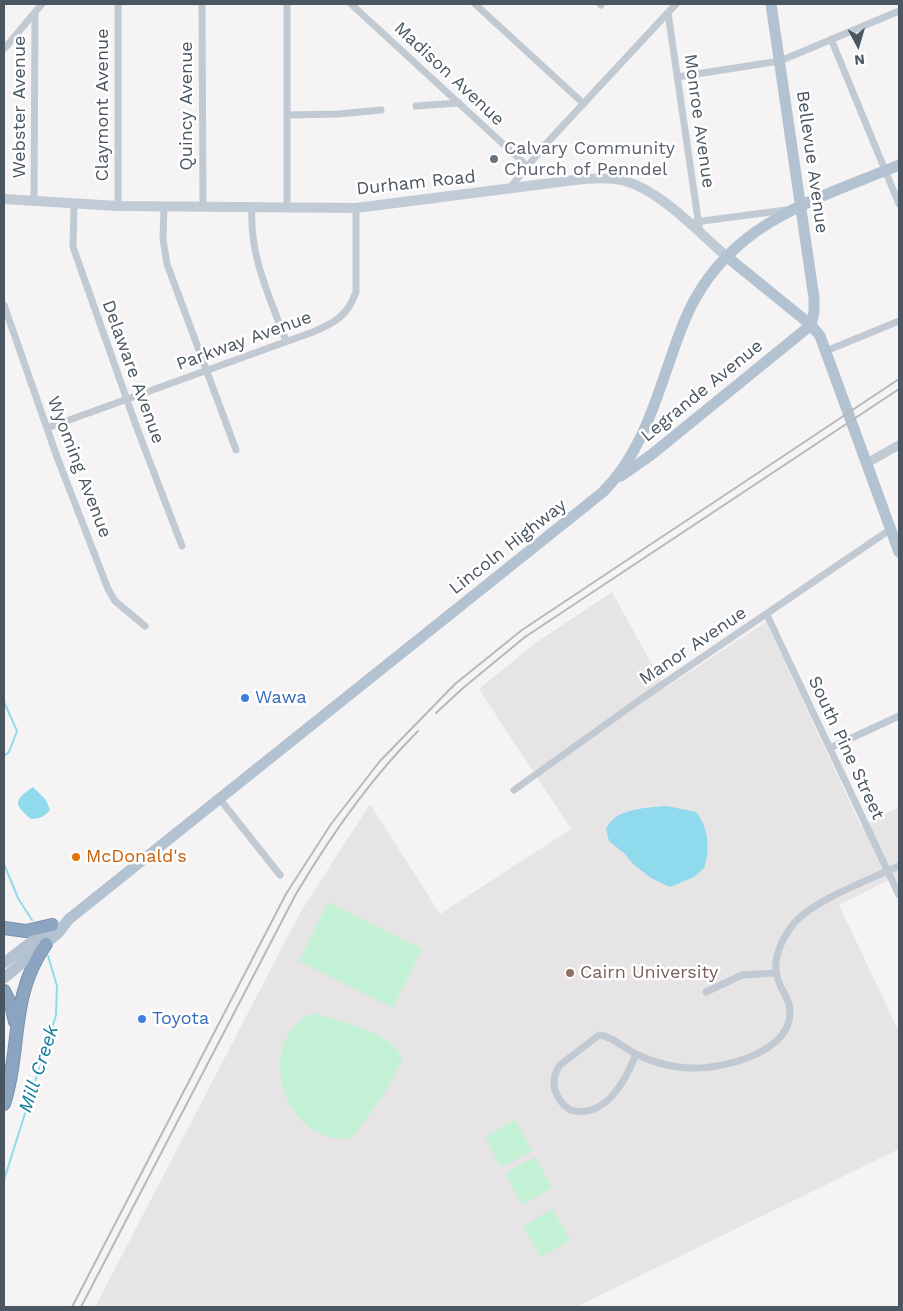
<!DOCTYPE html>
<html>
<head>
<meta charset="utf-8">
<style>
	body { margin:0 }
	#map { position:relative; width:903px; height:1311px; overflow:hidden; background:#f5f3f3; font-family:"Work Sans",sans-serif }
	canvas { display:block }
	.frame { position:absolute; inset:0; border:5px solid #4a5661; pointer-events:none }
	.north { position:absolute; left:833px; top:20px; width:50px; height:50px; -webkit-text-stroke:4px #fff; paint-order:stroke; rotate:174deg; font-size:14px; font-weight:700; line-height:20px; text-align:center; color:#4a5661 }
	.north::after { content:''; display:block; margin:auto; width:18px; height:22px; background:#4a5661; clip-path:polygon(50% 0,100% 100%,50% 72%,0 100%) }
</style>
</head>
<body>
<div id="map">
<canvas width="903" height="1311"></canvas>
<div class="frame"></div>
<div class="north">N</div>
</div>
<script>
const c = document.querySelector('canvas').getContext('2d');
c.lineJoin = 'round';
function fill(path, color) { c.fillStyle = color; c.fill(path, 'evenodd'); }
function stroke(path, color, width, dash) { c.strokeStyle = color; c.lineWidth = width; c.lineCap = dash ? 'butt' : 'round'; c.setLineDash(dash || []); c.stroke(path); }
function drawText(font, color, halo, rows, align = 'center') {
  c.font = font + ' "Work Sans",sans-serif'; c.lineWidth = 5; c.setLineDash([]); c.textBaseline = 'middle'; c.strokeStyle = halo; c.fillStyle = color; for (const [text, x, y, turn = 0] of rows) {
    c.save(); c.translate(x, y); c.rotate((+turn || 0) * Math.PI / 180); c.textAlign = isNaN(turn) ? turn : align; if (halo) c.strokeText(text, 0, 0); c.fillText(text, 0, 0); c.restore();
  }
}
const education = new Path2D(`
	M 612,592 L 665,688 L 766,622 L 861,826 L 899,807 L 899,894 L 891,879 L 839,905 L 899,1032 L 899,1149 L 576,1307 L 95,1307 L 300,913 L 370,804 L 440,914 L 571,829 L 479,689 L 534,644 Z`);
const green = new Path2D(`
	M 328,902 L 422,949 L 393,1008 L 299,961 Z
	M 313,1013 C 340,1021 391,1032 403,1058 L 384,1094 L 352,1138 C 285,1148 250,1041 313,1013 Z
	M 515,1120 L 532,1151 L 501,1167 L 485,1137 Z
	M 535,1157 L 552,1188 L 522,1205 L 505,1174 Z
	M 553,1209 L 570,1240 L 540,1257 L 523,1226 Z`);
const water = new Path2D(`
	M 33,787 L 46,800 L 50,810 C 45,816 40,819 31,819 C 13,804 14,800 33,787 Z
	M 667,806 L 696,812 C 708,826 711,850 704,868 L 694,877 L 670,887 L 651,878 L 633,864 L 625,854 L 609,841 L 606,829 C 615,808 646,808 667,806 Z`);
const stream = new Path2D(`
	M 4,702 L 17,731 L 9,752 L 4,756
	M 4,864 L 18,898 L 32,920
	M 4,1180 L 56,1015 L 57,986 L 48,956`);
const minor = new Path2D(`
	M 118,4 L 118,206
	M 202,4 L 203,207
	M 287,4 L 287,208
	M 351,4 L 527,166
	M 475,4 L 584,104
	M 600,4 L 601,5
	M 668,13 L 700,233
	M 831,39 L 899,204
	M 4,49 L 42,4
	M 677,77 L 780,61 L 899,11
	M 416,106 L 459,103
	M 287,115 L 338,114 L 381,110
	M 509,189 L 545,145 L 676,4
	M 34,202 L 35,13
	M 74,205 L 73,247 L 138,431 L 182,546
	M 164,207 L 163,239 L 167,264 L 236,450
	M 252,208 C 249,255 270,298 286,341
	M 695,222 L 786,210
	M 4,305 L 57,457 L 108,589 L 115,601 L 145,626
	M 826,351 L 899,321
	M 47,428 L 313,332 C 335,323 348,315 356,292 L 356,208
	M 767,615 L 899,895
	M 830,748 L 899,716
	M 514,790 L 644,697 L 891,529
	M 219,798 L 280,875
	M 706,992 L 742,975 L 776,973
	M 636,1054 C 626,1080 605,1120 570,1110 C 555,1099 548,1082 560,1065 L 599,1035 C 612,1036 625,1049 636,1054 C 654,1063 674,1068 695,1068 C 726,1068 791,1052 790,1011 C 790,1002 785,995 781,987 C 770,965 778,946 791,927 C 808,902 871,879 899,866`);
const tertiary = new Path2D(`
	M 867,463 L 899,445`);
const secondary = new Path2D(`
	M 4,199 L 118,206 L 356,208 L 575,180 C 592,178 609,177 625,181 C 661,191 698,232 726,256`);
const primary = new Path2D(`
	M 771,4 L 814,298 L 814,312 L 811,325
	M 726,256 L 811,325 L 820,336 L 899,552
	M 621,476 L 651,455 L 811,325
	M 4,963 L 53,925
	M 4,978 L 58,933 L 69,919 L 603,492 C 638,457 652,412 668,366 C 676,343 683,320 695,299 C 739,219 820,198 899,165`);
const motorway = new Path2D(`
	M 4,928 L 26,931 L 52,925
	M 4,991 L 11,1005 L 15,1022
	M 4,1104 C 22,1047 9,996 46,944`);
const rail = new Path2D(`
	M 436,713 L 463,688 L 525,637 L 899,389
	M 72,1307 L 286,894 L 331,824 L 380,761 L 455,684 L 522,630 L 899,379
	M 81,1307 L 296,894 C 331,835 370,779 418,731`);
const markers = [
	[494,159,5,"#6b7280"],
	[245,698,5,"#3f7fe0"],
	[76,857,5,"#e8710a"],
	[570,973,5,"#8d6e63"],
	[142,1019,5,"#3f7fe0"]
];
const streetNames = [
	["Madison Avenue",449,74,43],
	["Claymont Avenue",103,105,-90],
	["Quincy Avenue",187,106,-90],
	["Webster Avenue",20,107,-90],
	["Monroe Avenue",699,121,82],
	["Bellevue Avenue",812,162,82],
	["Durham Road",416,183,-6],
	["Parkway Avenue",244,341,-20],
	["Delaware Avenue",133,372,70],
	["Legrande Avenue",702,391,-39],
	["Wyoming Avenue",79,467,69],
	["Lincoln Highway",508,547,-38],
	["Manor Avenue",693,646,-34],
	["South Pine Street",846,748,65]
];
const worshipNames = [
	["Calvary Community",504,149],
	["Church of Penndel",504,170]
];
const shopNames = [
	["Wawa",255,698],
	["Toyota",152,1019]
];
const foodNames = [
	["McDonald's",86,857]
];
const educationNames = [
	["Cairn University",580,973]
];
const waterNames = [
	["Mill Creek",39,1069,-72]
];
fill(education, '#e6e4e5');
fill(green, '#c3f1d5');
fill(water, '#90daee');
stroke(stream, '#90daee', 2);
stroke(motorway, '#7690ad', 14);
stroke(minor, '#c1cad2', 7);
stroke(tertiary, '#c1cad2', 9);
stroke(secondary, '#c1cbd6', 10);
stroke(primary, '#b3c2d1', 11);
stroke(motorway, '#8ba5c1', 12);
stroke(rail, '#b5b8bd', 2);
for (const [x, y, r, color] of markers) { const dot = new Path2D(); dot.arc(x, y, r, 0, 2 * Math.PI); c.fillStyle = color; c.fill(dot); stroke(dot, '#fff', 2); }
drawText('18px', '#4a5661', '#fff', streetNames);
drawText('18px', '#5b616d', '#fff', worshipNames, 'left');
drawText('18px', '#366cbe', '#fff', shopNames, 'left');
drawText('18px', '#c56008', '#fff', foodNames, 'left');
drawText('18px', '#785e54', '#fff', educationNames, 'left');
drawText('italic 19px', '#0c7c9b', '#fff', waterNames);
</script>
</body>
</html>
